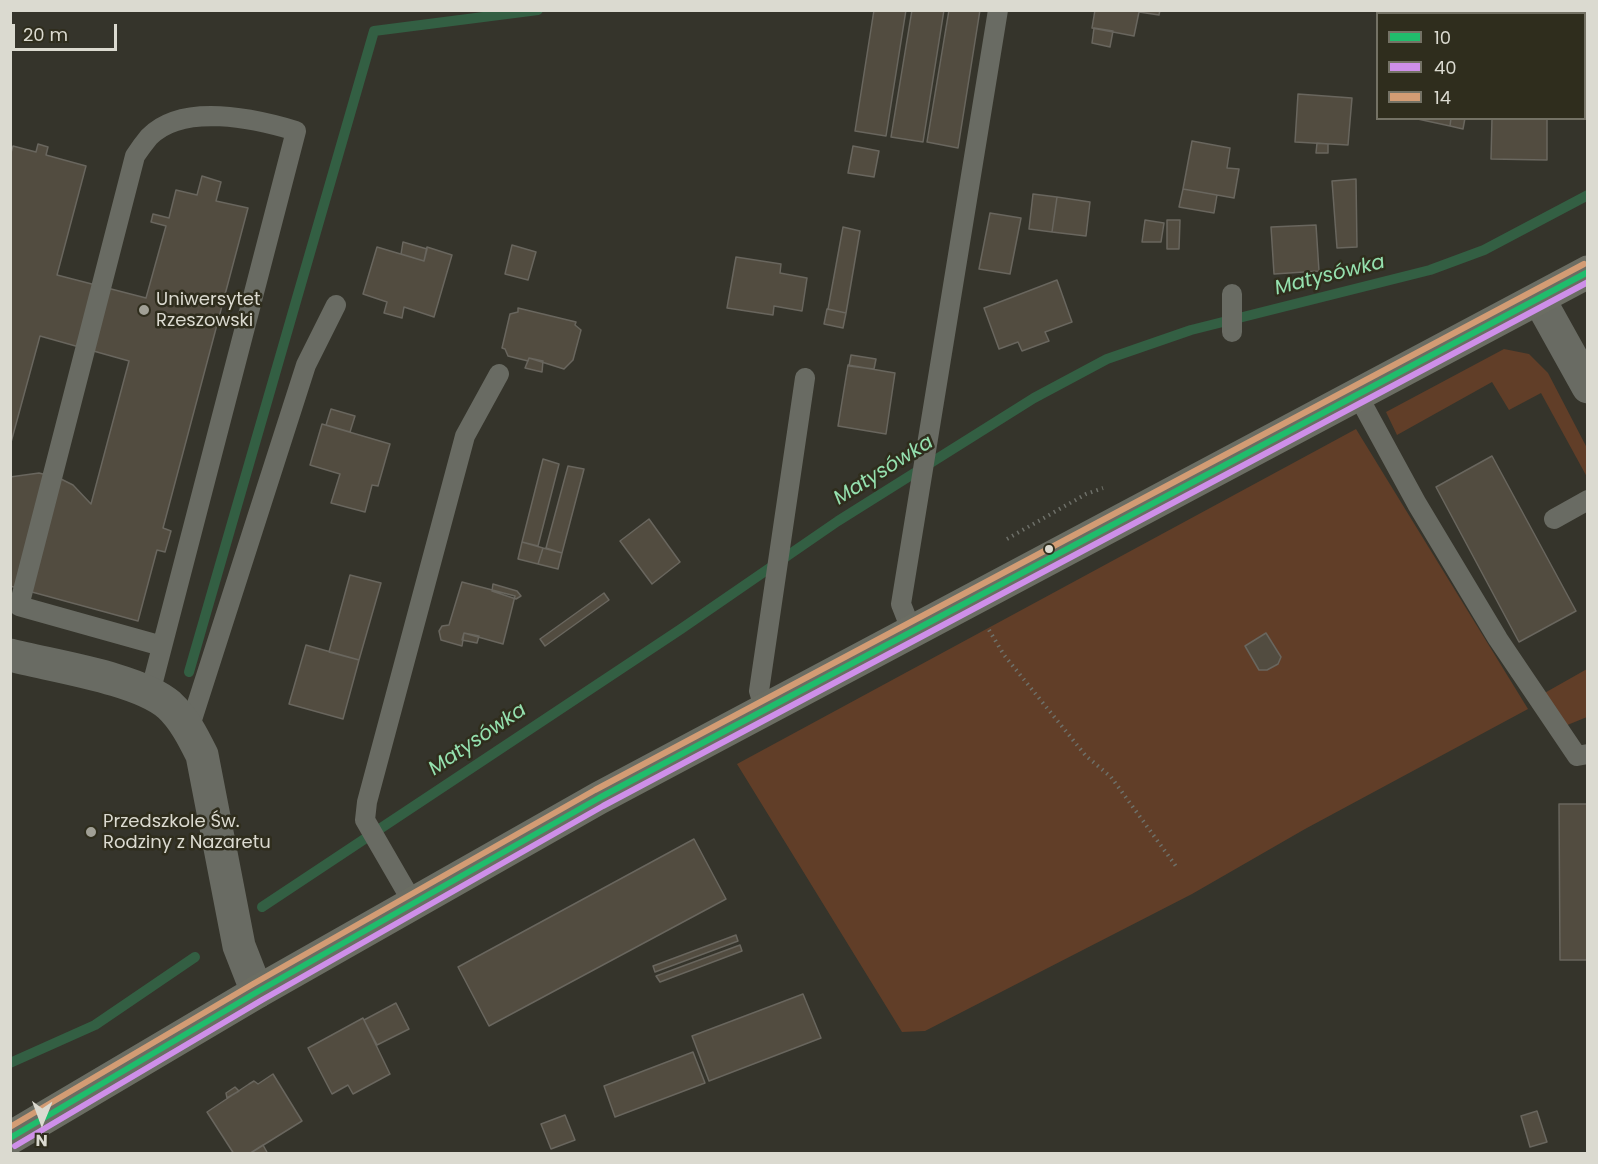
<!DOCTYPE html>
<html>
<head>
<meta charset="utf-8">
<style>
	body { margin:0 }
	#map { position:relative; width:1598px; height:1164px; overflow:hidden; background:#35342b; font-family:Poppins,sans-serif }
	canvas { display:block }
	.frame { position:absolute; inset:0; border:12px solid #dbdad0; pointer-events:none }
	.legend { position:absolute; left:1376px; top:12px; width:210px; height:108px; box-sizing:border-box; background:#2f2d1d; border:2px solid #747265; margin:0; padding:8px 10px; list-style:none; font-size:18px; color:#dbdad0 }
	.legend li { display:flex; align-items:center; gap:12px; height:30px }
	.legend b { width:30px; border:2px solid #747265 }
	.north { position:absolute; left:12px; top:1092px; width:60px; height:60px; -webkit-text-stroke:4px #2f2d1d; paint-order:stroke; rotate:181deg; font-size:16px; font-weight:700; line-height:24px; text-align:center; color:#dbdad0 }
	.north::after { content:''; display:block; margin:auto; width:21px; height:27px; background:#dbdad0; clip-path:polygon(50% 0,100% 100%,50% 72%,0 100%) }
	.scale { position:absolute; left:12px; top:24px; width:105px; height:27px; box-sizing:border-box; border:3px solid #dbdad0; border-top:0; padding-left:8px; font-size:18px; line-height:21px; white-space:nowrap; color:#dbdad0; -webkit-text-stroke:4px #2f2d1d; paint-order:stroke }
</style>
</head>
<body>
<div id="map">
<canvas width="1598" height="1164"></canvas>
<div class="frame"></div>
<ul class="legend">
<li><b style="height:8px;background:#20bc6c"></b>10</li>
<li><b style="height:8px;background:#ce8fe9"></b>40</li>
<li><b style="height:8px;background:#d39c74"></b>14</li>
</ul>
<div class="north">N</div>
<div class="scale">20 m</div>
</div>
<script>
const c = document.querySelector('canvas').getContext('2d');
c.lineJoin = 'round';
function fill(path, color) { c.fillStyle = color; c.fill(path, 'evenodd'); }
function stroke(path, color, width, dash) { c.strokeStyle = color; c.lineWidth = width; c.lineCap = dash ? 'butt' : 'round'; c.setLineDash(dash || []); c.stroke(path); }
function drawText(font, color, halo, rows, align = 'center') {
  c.font = font + ' Poppins,sans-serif'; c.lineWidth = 5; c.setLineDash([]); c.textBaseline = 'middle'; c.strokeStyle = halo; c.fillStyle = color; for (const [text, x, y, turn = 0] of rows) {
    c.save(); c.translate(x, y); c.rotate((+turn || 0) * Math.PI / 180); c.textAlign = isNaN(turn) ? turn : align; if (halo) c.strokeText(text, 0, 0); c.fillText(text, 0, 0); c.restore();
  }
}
const green = new Path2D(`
	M 1504,349 L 1529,354 L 1548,373 L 1587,448 L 1587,477 L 1541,393 L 1509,410 L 1492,382 L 1397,435 L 1386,412 Z
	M 1356,429 L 1528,709 L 1305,829 L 1192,894 L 925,1031 L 902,1032 L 737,764 Z
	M 1587,669 L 1587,717 L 1560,728 L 1541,695 Z`);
const stream = new Path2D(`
	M 189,672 L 374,31 L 538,10
	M 262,907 L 681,629 L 838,521 L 1034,398 L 1107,359 L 1191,330 L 1430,270 L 1484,250 L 1588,195
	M 10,1063 L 95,1025 L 195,957`);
const building = new Path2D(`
	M 874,10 L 906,10 L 886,136 L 855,131 Z
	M 912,10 L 944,10 L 923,142 L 891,137 Z
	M 949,10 L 980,10 L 958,148 L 927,142 Z
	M 1095,10 L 1160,10 L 1159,15 L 1139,12 L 1134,36 L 1092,28 Z
	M 1094,28 L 1113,31 L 1110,47 L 1092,43 Z
	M 1298,94 L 1352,98 L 1348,145 L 1295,142 Z
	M 1413,118 L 1451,118 L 1450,126 Z
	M 1451,118 L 1465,118 L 1463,129 L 1450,126 Z
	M 1492,118 L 1547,118 L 1547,160 L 1491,159 Z
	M 1192,141 L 1230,148 L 1227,168 L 1239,169 L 1234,198 L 1183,189 Z
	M 1317,143 L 1328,144 L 1328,153 L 1316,153 Z
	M 38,144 L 48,147 L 46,155 L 86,166 L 57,275 L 146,298 L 166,226 L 151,222 L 153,214 L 169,218 L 176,190 L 197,195 L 202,176 L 221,182 L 216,201 L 248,208 L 163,528 L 171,531 L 165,552 L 157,550 L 138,621 L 10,586 L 10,477 L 39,473 L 59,478 L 73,485 L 91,504 L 129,361 L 40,336 L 10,446 L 10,156 L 13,146 L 36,152 Z
	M 853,146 L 879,151 L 874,177 L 848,173 Z
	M 1356,179 L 1357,247 L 1337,248 L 1332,181 Z
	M 1183,189 L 1217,195 L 1214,213 L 1179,207 Z
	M 1033,194 L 1057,197 L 1052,232 L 1029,229 Z
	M 1057,197 L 1090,202 L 1086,236 L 1052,232 Z
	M 990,213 L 1021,218 L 1010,274 L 979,269 Z
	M 1145,220 L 1164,223 L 1161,242 L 1142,242 Z
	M 1167,220 L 1180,220 L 1179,249 L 1167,249 Z
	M 1316,225 L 1319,271 L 1274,274 L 1271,227 Z
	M 843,227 L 860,231 L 846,313 L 828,309 Z
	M 403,242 L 427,249 L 424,261 L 401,254 Z
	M 512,245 L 536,252 L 528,280 L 505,274 Z
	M 377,247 L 424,261 L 427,247 L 452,255 L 434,317 L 404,307 L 402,318 L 384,313 L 387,302 L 363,294 Z
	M 736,257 L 781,264 L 780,273 L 807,278 L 802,311 L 774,306 L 773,315 L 727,308 Z
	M 1057,280 L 1072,322 L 1045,332 L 1049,341 L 1022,351 L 1018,342 L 999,349 L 984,308 Z
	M 518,308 L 576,322 L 575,325 L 581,330 L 573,360 L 564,369 L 529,358 L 528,361 L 508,356 L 505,349 L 502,348 L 510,314 L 518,312 Z
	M 827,309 L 846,313 L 843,328 L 824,324 Z
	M 851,355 L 876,359 L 874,369 L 849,366 Z
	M 529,358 L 543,361 L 542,372 L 525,368 Z
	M 848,365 L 895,373 L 886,434 L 838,426 Z
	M 331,409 L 355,416 L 350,432 L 326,425 Z
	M 322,424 L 390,444 L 378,486 L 372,485 L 365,512 L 331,503 L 340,474 L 310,465 Z
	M 1492,456 L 1576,611 L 1519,642 L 1436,487 Z
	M 543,459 L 559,464 L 538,546 L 522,542 Z
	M 568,466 L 584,469 L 562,553 L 546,548 Z
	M 649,519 L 680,562 L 652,584 L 620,541 Z
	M 522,542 L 543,548 L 538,564 L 518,559 Z
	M 543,548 L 562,553 L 558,569 L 538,564 Z
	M 350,575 L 381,583 L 359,660 L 329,652 Z
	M 462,582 L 515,596 L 503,644 L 464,633 L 462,646 L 441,640 L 439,631 L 442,626 L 449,625 Z
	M 493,584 L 517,591 L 521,596 L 516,599 L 492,591 Z
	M 604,593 L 609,600 L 545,646 L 540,639 Z
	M 464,633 L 479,636 L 477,643 L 462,640 Z
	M 1266,633 L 1281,657 L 1278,664 L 1267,670 L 1259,670 L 1245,646 Z
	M 306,645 L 359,660 L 343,719 L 289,704 Z
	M 1559,804 L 1588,804 L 1588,960 L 1560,960 Z
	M 694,839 L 726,899 L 489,1026 L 458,967 Z
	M 736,935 L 738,941 L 655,972 L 653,966 Z
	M 740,945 L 742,951 L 660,982 L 656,976 Z
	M 803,994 L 821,1038 L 709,1081 L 692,1036 Z
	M 396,1003 L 409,1029 L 377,1045 L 364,1020 Z
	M 363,1018 L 390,1074 L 353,1094 L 348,1085 L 332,1094 L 308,1048 Z
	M 693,1052 L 705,1083 L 615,1117 L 604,1086 Z
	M 273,1074 L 302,1121 L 249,1154 L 234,1154 L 207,1112 L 249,1084 L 254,1081 L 258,1084 Z
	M 235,1087 L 239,1091 L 227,1098 L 226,1093 Z
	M 1537,1111 L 1547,1142 L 1530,1147 L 1521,1116 Z
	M 565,1115 L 575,1140 L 551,1149 L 541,1124 Z
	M 263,1145 L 268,1154 L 249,1154 Z`);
const path = new Path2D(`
	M 1007,539 L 1086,494 L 1103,488
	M 989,630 L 1004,655 L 1086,756 L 1111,777 L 1178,869`);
const lane = new Path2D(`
	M 1232,332 L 1232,294
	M 1357,394 L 1417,504 L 1498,639 L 1577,756 L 1588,754
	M 1554,519 L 1588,500
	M 912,632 L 901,604 L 998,10
	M 150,693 L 296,131 C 256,119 183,102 149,137 C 144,143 139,150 135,156 L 19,606 L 162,646
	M 765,711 L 759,691 L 805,378
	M 189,729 L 306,365 L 336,305
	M 413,903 L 365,820 L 367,802 L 465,436 L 499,374`);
const street = new Path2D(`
	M 1539,299 L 1588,387
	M 10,655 C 52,666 138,678 169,705 C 184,719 193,737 202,755 L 239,946 L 257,992`);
const secondary = new Path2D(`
	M 10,1138 L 257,992 L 599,798 L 1588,272`);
const bus1 = new Path2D(`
	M 10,1138 L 257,992 L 599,798 L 1588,272`);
const bus2 = new Path2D(`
	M 15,1146 L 262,1000 L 603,806 L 1588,282`);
const bus3 = new Path2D(`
	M 10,1127 L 253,984 L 595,790 L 1584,264`);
const markers = [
	[144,310,6,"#a1a096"],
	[1049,549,5,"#dbdad0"],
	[91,832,6,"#a1a096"]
];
const poiNames = [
	["Uniwersytet",156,300],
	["Rzeszowski",156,321],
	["Przedszkole Św.",103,822],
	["Rodziny z Nazaretu",103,843]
];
const waterNames = [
	["Matysówka",1330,276,-14],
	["Matysówka",884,471,-32],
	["Matysówka",478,740,-34]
];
fill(green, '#613e28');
stroke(stream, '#335f43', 10);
fill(building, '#524c40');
stroke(building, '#69665e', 1.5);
stroke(path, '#6e7069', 4, [1.5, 4.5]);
stroke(lane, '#696b63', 20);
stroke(street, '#696b63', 33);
stroke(secondary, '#6b6d63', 33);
stroke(bus1, '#20bc6c', 6);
stroke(bus2, '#ce8fe9', 6);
stroke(bus3, '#d39c74', 6);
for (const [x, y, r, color] of markers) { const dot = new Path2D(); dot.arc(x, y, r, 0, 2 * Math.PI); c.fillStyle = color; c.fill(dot); stroke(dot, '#2f2d1d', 2); }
drawText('18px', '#dbdad0', '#2f2d1d', poiNames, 'left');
drawText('italic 20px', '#95e1af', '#2f2d1d', waterNames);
</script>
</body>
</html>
